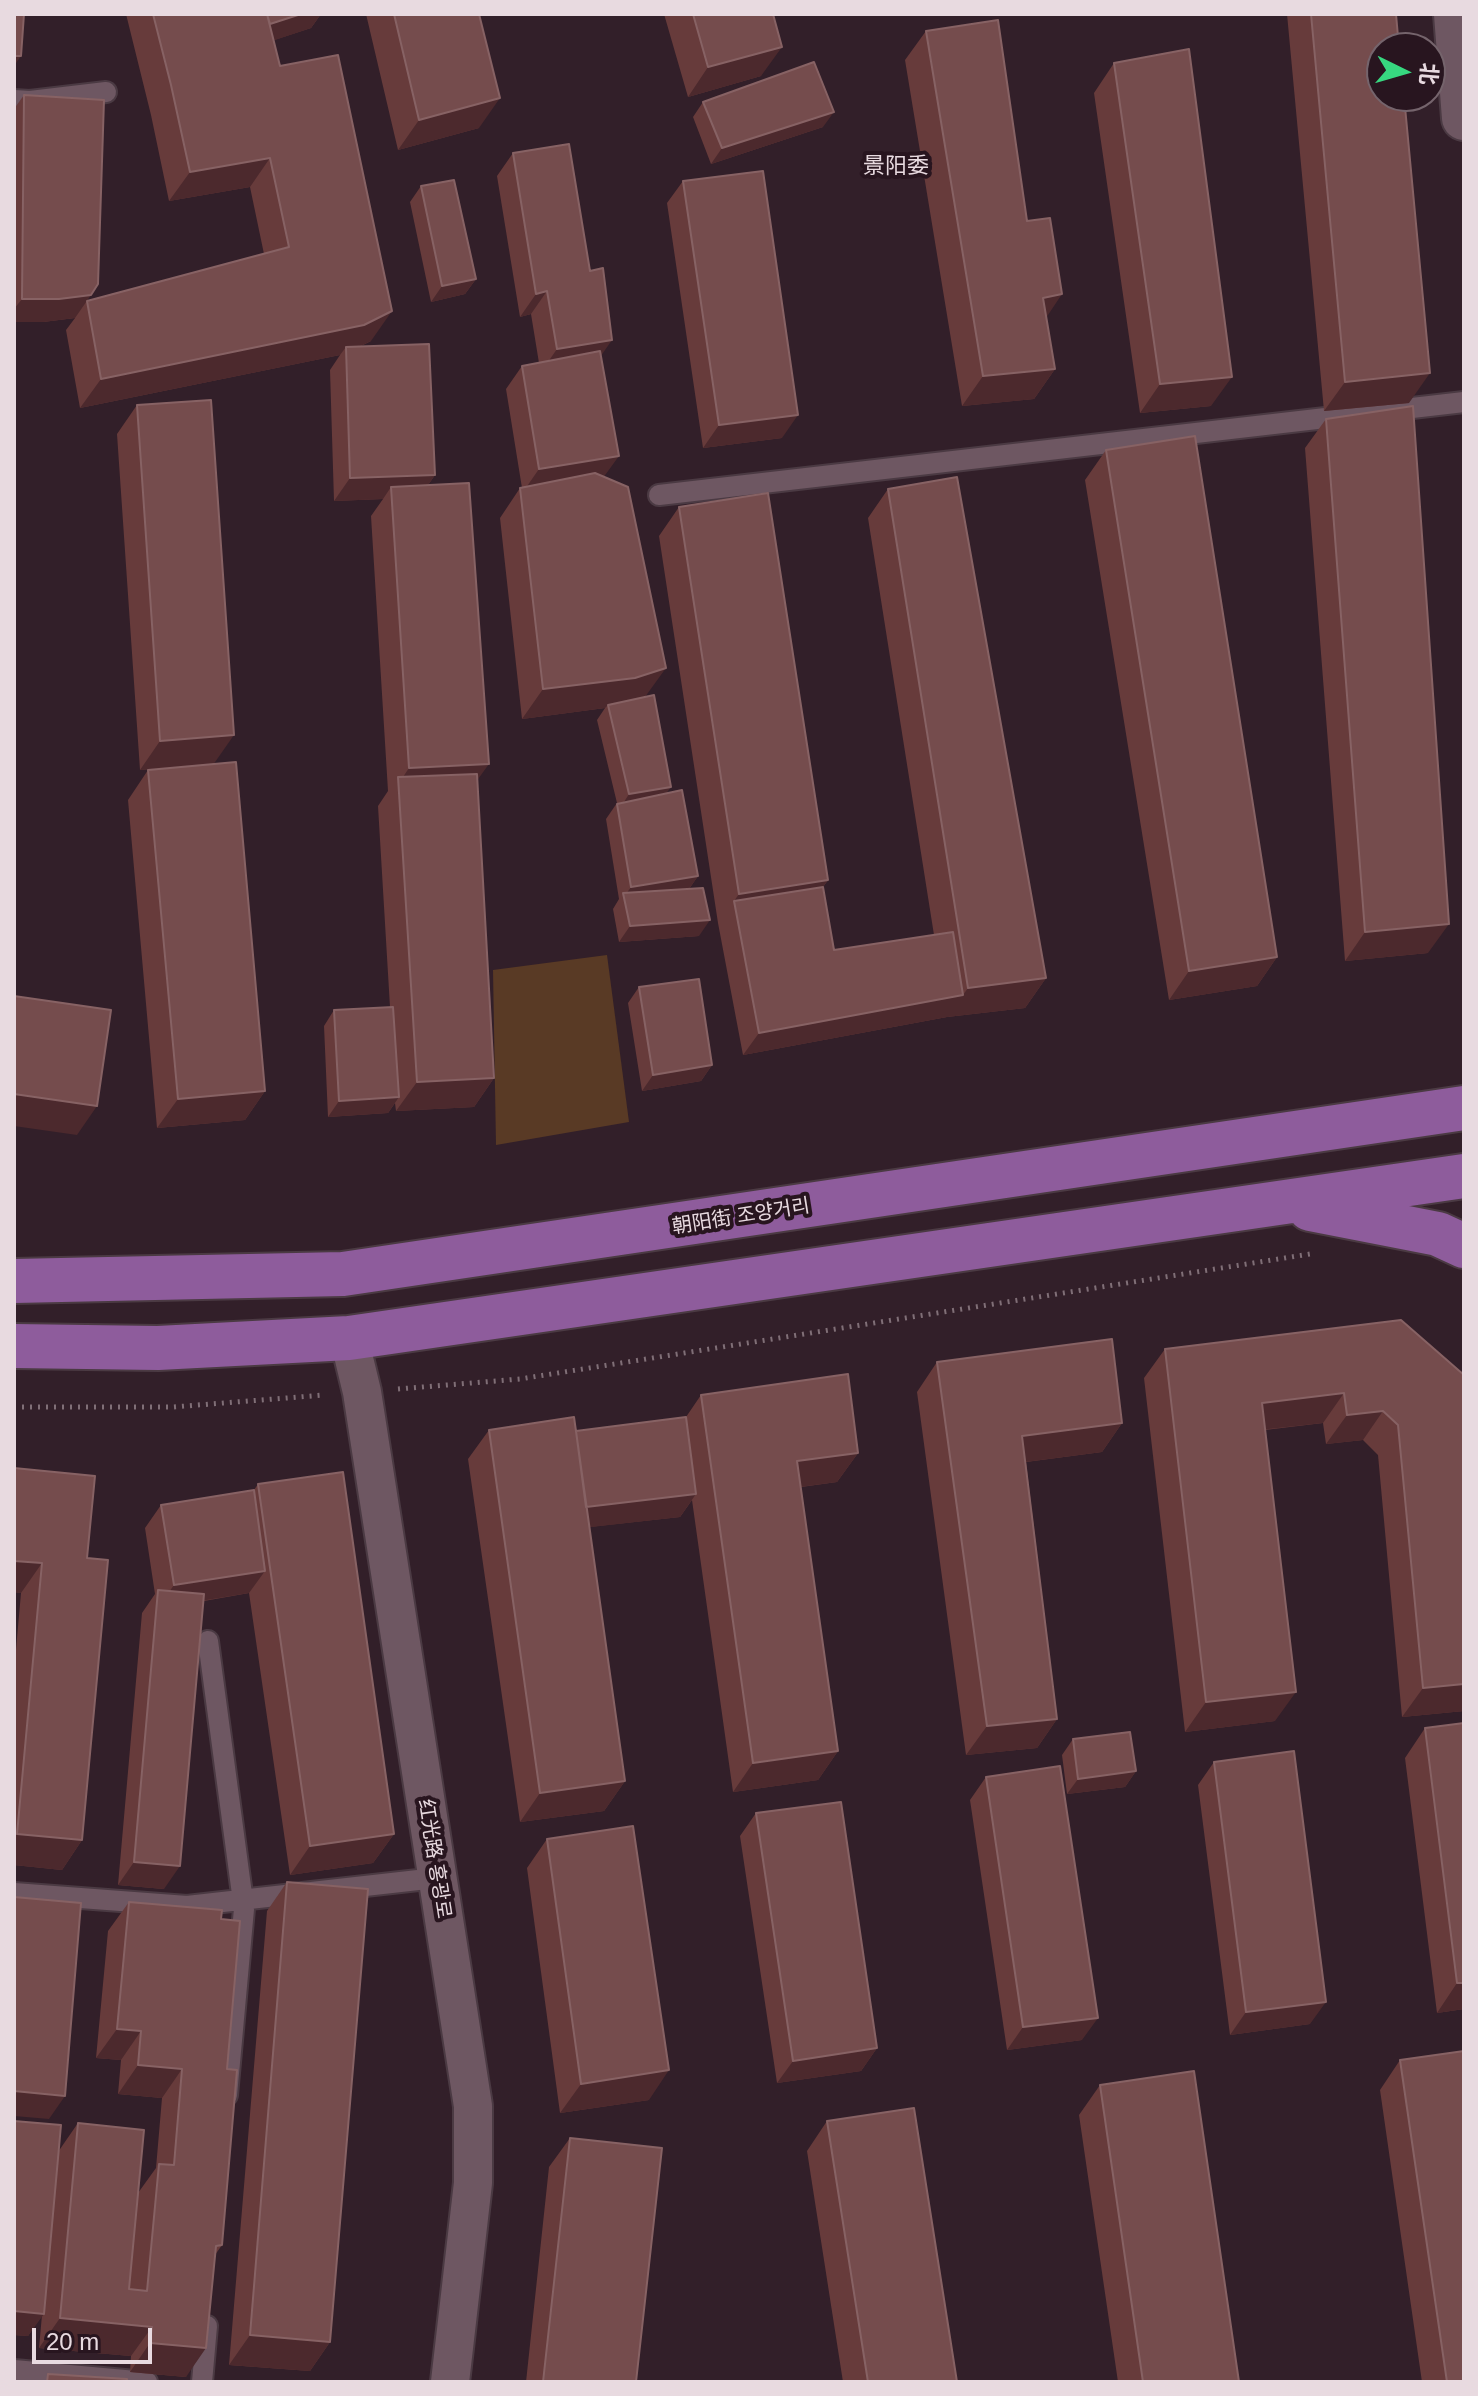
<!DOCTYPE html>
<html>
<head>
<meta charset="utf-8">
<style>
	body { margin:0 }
	#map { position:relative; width:1478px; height:2396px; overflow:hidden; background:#321f29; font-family:Helvetica,"Noto Sans SC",sans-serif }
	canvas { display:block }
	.frame { position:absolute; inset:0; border:16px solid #e8dae0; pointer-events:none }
	.north { position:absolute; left:1366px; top:32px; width:80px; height:80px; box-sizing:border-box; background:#28151f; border:2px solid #75646c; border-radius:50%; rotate:95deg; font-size:22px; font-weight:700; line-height:32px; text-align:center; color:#e8dae0 }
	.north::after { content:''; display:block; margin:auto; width:28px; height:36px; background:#37d880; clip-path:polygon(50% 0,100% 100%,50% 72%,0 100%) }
	.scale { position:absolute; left:32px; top:2328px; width:120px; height:36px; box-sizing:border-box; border:4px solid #e8dae0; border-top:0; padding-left:10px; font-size:24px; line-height:28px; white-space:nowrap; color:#e8dae0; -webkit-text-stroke:6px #28151f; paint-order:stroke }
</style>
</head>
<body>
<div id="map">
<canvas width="1478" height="2396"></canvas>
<div class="frame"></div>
<div class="north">北</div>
<div class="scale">20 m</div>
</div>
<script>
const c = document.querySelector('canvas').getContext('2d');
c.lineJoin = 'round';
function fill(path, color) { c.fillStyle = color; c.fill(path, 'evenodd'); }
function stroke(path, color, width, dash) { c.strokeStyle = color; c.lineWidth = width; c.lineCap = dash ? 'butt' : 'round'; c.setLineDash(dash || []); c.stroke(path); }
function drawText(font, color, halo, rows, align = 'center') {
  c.font = font + ' Helvetica,"Noto Sans SC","Noto Sans KR",sans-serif'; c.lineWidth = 8; c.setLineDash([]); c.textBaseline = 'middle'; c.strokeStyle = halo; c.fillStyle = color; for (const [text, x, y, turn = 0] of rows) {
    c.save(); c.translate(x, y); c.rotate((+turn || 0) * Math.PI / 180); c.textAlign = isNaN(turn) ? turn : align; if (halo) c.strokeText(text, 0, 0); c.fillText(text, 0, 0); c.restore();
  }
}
const green = new Path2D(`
	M 607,955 L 629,1122 L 496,1145 L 493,970 Z`);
const path = new Path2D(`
	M 398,1389 L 520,1379 L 1310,1254
	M 14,1407 L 173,1407 L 324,1395`);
const lane = new Path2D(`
	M 14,100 L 30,101 L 106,92
	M 659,495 L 1464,402
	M 208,1641 L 244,1909 L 227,2095
	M 14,1893 L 187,1906 L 436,1878
	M 14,2370 L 147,2382
	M 202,2382 L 207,2326`);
const street = new Path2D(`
	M 349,1338 L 362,1392 L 473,2106 L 473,2183 L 450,2382`);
const secondary = new Path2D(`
	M 1456,14 L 1464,118`);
const primary = new Path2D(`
	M 1310,1209 L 1438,1234 L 1464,1246
	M 14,1281 L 343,1274 L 1464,1108
	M 14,1346 L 158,1348 L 349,1338 L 1464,1176`);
const wall = new Path2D(`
	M 126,14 L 321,14 L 311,28 L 274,40 L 280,66 L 371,341 L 359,347 L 435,475 L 428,485 L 477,780 L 494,1078 L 474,1107 L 396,1111 L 395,1103 L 388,1113 L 328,1117 L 324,1026 L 334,1010 L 390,1007 L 378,806 L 388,791 L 371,516 L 383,499 L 334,501 L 330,370 L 340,355 L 80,408 L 66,330 L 75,318 L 43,322 L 14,322 L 14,109 L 24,95 L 87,301 L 264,254 L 250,187 L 169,201 L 151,115 Z
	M 366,14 L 479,14 L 479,128 L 398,150 Z
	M 664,14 L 773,14 L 761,76 L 688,97 Z
	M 1287,14 L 1396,14 L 1409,403 L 1324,411 Z
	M 926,31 L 1027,221 L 1046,317 L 1055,369 L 1034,399 L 962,406 L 905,60 Z
	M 1114,63 L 1211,406 L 1140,413 L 1094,93 Z
	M 703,102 L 823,127 L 711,164 L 693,117 Z
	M 513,153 L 601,356 L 604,477 L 645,697 L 666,793 L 698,876 L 689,889 L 699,936 L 619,942 L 613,909 L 619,899 L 606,819 L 617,803 L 597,720 L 605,708 L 522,719 L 500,518 L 520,488 L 522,488 L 506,389 L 522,366 L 539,363 L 531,314 L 520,317 L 497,176 Z
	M 683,181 L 782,438 L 703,448 L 667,203 Z
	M 421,186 L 476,279 L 465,294 L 431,302 L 410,202 Z
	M 137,405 L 214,764 L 265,1091 L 245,1120 L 157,1128 L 128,800 L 148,770 L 189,766 L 140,770 L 117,434 Z
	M 1326,419 L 1428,953 L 1345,961 L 1305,448 Z
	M 1106,450 L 1277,957 L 1257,986 L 1169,1000 L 1085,480 Z
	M 888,489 L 1046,978 L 1025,1008 L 947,1017 L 743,1055 L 718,923 L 659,536 L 679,507 L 828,880 L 823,887 L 834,950 L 934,935 L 868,518 Z
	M 639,987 L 712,1065 L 701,1081 L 642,1091 L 628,1003 Z
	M 1165,1349 L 1464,1375 L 1464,1711 L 1402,1717 L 1378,1455 L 1363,1440 L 1326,1444 L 1323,1423 L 1265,1430 L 1275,1721 L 1185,1732 L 1144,1378 Z
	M 937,1362 L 1122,1423 L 1102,1452 L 1026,1462 L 1057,1719 L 1037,1748 L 966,1755 L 917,1392 Z
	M 701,1395 L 858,1453 L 837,1482 L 801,1487 L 838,1751 L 818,1780 L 733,1792 L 692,1500 L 680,1517 L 589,1527 L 625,1781 L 604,1811 L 520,1822 L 468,1459 L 489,1430 L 576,1431 L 686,1417 Z
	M 14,1468 L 87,1558 L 82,1840 L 62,1870 L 14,1865 L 14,1672 L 21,1593 L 14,1592 Z
	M 258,1484 L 394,1834 L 373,1863 L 290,1875 L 249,1593 L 204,1601 L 164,1889 L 118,1885 L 142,1613 L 155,1594 L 145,1528 L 161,1505 L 254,1490 Z
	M 1425,1728 L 1464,2009 L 1437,2013 L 1405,1758 Z
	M 1073,1739 L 1136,1771 L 1125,1787 L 1067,1794 L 1062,1755 Z
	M 1214,1762 L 1310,2024 L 1230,2035 L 1198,1785 Z
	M 986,1777 L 1082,2040 L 1007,2050 L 970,1800 Z
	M 756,1813 L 877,2048 L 861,2071 L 777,2083 L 740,1836 Z
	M 547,1839 L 649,2100 L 560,2113 L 527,1868 Z
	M 287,1882 L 330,2342 L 310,2371 L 229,2365 L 267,1911 Z
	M 129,1902 L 221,1919 L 227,2069 L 222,2245 L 215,2255 L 186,2377 L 130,2372 L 131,2356 L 39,2348 L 42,2315 L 28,2336 L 14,2335 L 14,2121 L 58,2152 L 78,2123 L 138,2193 L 156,2168 L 162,2098 L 118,2094 L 121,2060 L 96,2058 L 108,1931 Z
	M 1400,2060 L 1464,2382 L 1422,2382 L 1380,2090 Z
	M 1100,2085 L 1239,2382 L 1118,2382 L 1079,2115 Z
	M 827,2121 L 957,2382 L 843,2382 L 807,2151 Z
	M 570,2138 L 636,2382 L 526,2382 L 549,2167 Z`);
const shadedWall = new Path2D(`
	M 301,14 L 321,14 L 311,28 L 248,49 L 264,26 Z
	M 782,47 L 761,76 L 688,97 L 708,67 Z
	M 14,56 L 21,56 L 14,66 Z
	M 500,98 L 479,128 L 398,150 L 419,120 Z
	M 834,112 L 823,127 L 711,164 L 722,148 Z
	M 270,158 L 250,187 L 169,201 L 190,172 Z
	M 476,279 L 465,294 L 431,302 L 442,286 Z
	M 547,291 L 531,314 L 520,317 L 536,294 Z
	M 1062,294 L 1042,324 L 1043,298 Z
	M 91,295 L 75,318 L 43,322 L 14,322 L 14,309 L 22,299 Z
	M 392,311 L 371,341 L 346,353 L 346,347 L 340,355 L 80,408 L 101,379 Z
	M 612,340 L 596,363 L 541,372 L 557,349 Z
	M 1055,369 L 1034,399 L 962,406 L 983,376 Z
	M 1430,373 L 1409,403 L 1324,411 L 1345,382 Z
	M 1232,377 L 1211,406 L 1140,413 L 1160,384 Z
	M 798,415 L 782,438 L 703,448 L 719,425 Z
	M 619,456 L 603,478 L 523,492 L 539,469 Z
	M 435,475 L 419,498 L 391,487 L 383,499 L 334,501 L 350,478 Z
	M 666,668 L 645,697 L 608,705 L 605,708 L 522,719 L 543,689 Z
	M 234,735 L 213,765 L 140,770 L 160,741 Z
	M 489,764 L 468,793 L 399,783 L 409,768 Z
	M 671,787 L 660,802 L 619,810 L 629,794 Z
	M 698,876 L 687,892 L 624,897 L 631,887 Z
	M 828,880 L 807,909 L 734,901 L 739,894 Z
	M 710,920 L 699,936 L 619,942 L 630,926 Z
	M 1449,924 L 1428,953 L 1345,961 L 1365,932 Z
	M 1277,957 L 1257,986 L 1169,1000 L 1189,971 Z
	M 1046,978 L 1025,1008 L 947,1017 L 743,1055 L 759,1033 L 963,995 L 968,988 Z
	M 712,1065 L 701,1081 L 642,1091 L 653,1075 Z
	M 494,1078 L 474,1107 L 396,1111 L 417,1082 Z
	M 265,1091 L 245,1120 L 157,1128 L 178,1099 Z
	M 14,1094 L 97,1106 L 77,1135 L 14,1126 Z
	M 399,1097 L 388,1113 L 328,1117 L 339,1101 Z
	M 1344,1393 L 1323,1423 L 1241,1432 L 1262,1403 Z
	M 1383,1411 L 1363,1440 L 1326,1444 L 1347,1415 Z
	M 1122,1423 L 1102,1452 L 1002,1465 L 1022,1436 Z
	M 858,1453 L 837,1482 L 777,1490 L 797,1461 Z
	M 696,1494 L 680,1517 L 565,1530 L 581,1507 Z
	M 14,1561 L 42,1563 L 21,1593 L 14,1592 Z
	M 265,1571 L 249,1593 L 158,1608 L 174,1585 Z
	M 1464,1684 L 1464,1711 L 1402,1717 L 1423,1688 Z
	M 1296,1692 L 1275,1721 L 1185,1732 L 1206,1702 Z
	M 1057,1719 L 1037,1748 L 966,1755 L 987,1726 Z
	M 838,1751 L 818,1780 L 733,1792 L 753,1763 Z
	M 1136,1771 L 1125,1787 L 1067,1794 L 1078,1779 Z
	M 625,1781 L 604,1811 L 520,1822 L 540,1793 Z
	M 17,1834 L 82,1840 L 62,1870 L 14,1865 L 14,1838 Z
	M 394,1834 L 373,1863 L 290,1875 L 310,1846 Z
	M 134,1862 L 180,1866 L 164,1889 L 118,1885 Z
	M 1457,1983 L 1464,1983 L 1464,2009 L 1437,2013 Z
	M 1326,2002 L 1310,2024 L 1230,2035 L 1246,2012 Z
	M 1098,2018 L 1082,2040 L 1007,2050 L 1023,2027 Z
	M 117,2029 L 141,2031 L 121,2060 L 96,2058 Z
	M 877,2048 L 861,2071 L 777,2083 L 793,2061 Z
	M 138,2065 L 182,2069 L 162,2098 L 118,2094 Z
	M 669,2070 L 649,2100 L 560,2113 L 581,2084 Z
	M 14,2091 L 65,2096 L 49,2119 L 14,2116 Z
	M 14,2311 L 44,2314 L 28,2336 L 14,2335 Z
	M 60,2318 L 152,2327 L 131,2356 L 39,2348 Z
	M 250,2335 L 330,2342 L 310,2371 L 229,2365 Z
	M 150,2343 L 206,2348 L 186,2377 L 130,2372 Z`);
const building = new Path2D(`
	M 14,14 L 24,14 L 21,56 L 14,56 Z
	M 153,14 L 267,14 L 280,66 L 338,55 L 392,311 L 364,325 L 101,379 L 87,301 L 289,247 L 270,158 L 190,172 L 171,85 Z
	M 267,14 L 301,14 L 270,24 Z
	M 394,14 L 479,14 L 500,98 L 419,120 Z
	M 693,14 L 773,14 L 782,47 L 708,67 Z
	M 1311,14 L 1396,14 L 1399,48 L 1382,48 L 1382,96 L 1404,96 L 1430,373 L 1345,382 Z
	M 998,20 L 1027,221 L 1050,218 L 1062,294 L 1043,298 L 1055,369 L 983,376 L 926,31 Z
	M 1189,49 L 1232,377 L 1160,384 L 1114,63 Z
	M 814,62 L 834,112 L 722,148 L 703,102 Z
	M 24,95 L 104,100 L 98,284 L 91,295 L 59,299 L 22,299 Z
	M 569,144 L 590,271 L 603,268 L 612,340 L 557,349 L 547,291 L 536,294 L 513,153 Z
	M 763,171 L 798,415 L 719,425 L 683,181 Z
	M 454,180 L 476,279 L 442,286 L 421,186 Z
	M 429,344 L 435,475 L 350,478 L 346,347 Z
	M 600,351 L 619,456 L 539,469 L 522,366 Z
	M 211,400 L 234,735 L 160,741 L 137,405 Z
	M 1413,406 L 1449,924 L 1365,932 L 1326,419 Z
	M 1195,436 L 1277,957 L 1189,971 L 1106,450 Z
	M 595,473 L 628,487 L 666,668 L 635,678 L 543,689 L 520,488 Z
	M 957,477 L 1046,978 L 968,988 L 888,489 Z
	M 469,483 L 489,764 L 409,768 L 391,487 Z
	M 768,493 L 828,880 L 739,894 L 679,507 Z
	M 654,695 L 671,787 L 629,794 L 608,705 Z
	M 236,762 L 265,1091 L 178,1099 L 148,770 Z
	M 477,774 L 494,1078 L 417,1082 L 398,777 Z
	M 682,790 L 698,876 L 631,887 L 617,804 Z
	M 823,887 L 834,950 L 953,932 L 963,995 L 759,1033 L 734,901 Z
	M 703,888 L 710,920 L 630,926 L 623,893 Z
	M 699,979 L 712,1065 L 653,1075 L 639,987 Z
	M 14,996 L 111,1010 L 97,1106 L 14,1094 Z
	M 393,1007 L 399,1097 L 339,1101 L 334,1010 Z
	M 1401,1320 L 1464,1375 L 1464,1684 L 1423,1688 L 1398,1425 L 1383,1411 L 1347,1415 L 1344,1393 L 1262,1403 L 1296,1692 L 1206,1702 L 1165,1349 Z
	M 1112,1339 L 1122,1423 L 1022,1436 L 1057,1719 L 987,1726 L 937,1362 Z
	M 848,1374 L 858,1453 L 797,1461 L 838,1751 L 753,1763 L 701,1395 Z
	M 574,1417 L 625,1781 L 540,1793 L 489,1430 Z
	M 686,1417 L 696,1494 L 586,1507 L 576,1431 Z
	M 14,1468 L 95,1476 L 87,1558 L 108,1560 L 82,1840 L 17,1834 L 42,1563 L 14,1561 Z
	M 343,1472 L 394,1834 L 310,1846 L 258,1484 Z
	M 254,1490 L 265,1571 L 174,1585 L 161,1505 Z
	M 158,1590 L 204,1594 L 180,1866 L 134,1862 Z
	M 1464,1723 L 1464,1983 L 1457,1983 L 1425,1728 Z
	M 1130,1732 L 1136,1771 L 1078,1779 L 1073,1739 Z
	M 1294,1751 L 1326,2002 L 1246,2012 L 1214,1762 Z
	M 1060,1766 L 1098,2018 L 1023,2027 L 986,1777 Z
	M 841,1802 L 877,2048 L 793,2061 L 756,1813 Z
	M 633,1826 L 669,2070 L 581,2084 L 547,1839 Z
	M 287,1882 L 368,1889 L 330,2342 L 250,2335 Z
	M 14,1897 L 81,1903 L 65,2096 L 14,2091 Z
	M 129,1902 L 222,1910 L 221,1919 L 240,1921 L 227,2069 L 237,2070 L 222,2245 L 216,2246 L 206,2348 L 150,2343 L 152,2327 L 60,2318 L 78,2123 L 144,2130 L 129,2289 L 147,2291 L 159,2164 L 174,2165 L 182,2069 L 138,2065 L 141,2031 L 117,2029 Z
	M 1464,2051 L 1464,2382 L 1447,2382 L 1400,2060 Z
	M 1194,2071 L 1239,2382 L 1143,2382 L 1100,2085 Z
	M 914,2108 L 957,2382 L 868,2382 L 827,2121 Z
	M 14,2121 L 61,2125 L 44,2314 L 14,2311 Z
	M 570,2138 L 662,2148 L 636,2382 L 543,2382 Z
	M 48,2374 L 127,2379 L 127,2382 L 47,2382 Z`);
const streetNames = [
	["朝阳街 조양거리",741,1217,-9],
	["红光路 홍광로",434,1859,81]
];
const neighbourhoodNames = [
	["景阳委",896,167]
];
fill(green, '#593a25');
stroke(lane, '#4b3a43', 24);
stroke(street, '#4b3a43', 42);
stroke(secondary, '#4b3a43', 48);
stroke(primary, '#4b3a43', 48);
stroke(path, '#806f77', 5, [2, 6]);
stroke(lane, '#6e5762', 20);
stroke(street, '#6e5762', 38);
stroke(secondary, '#6e5762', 44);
stroke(primary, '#8e5c9c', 44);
fill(wall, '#673b3b');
fill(shadedWall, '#4c292d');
fill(building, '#754c4d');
stroke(building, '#876264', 2);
drawText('20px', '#e8dae0', '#28151f', streetNames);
drawText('22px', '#e8dae0', '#28151f', neighbourhoodNames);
</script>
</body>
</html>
